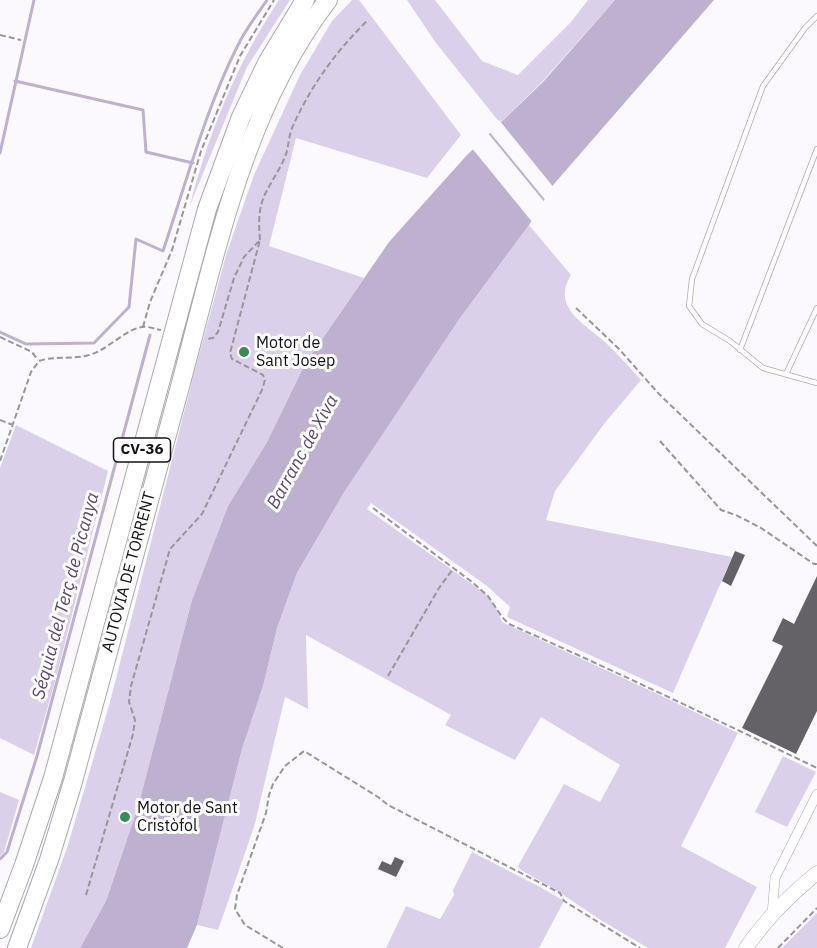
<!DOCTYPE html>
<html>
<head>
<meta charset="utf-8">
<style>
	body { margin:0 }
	canvas { display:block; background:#fbf9fe }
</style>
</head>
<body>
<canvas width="817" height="948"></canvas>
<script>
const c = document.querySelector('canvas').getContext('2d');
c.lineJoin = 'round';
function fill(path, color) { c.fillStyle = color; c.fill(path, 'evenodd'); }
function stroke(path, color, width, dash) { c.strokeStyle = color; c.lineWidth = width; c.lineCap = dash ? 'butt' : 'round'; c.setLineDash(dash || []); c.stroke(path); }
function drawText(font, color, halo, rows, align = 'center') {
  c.font = font + ' "IBM Plex Sans",sans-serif'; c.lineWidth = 6; c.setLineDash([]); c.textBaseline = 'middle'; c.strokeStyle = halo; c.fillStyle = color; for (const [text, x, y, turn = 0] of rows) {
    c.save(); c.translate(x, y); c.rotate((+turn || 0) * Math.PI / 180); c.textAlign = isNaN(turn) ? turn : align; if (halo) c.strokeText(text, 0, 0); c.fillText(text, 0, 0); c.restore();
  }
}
const green = new Path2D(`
	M 279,0 L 290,0 L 247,67 L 190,205 C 209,132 237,63 279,0 Z
	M 352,0 L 359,0 L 461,135 L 427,178 L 296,138 L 269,246 L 364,278 L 305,364 L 267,442 L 228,506 L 192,600 L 138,807 L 106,901 L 80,948 L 31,948 L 68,845 L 110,702 L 197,362 L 227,252 L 254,175 L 300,75 L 332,21 Z
	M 407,0 L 435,0 L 482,61 L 518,75 L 571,22 L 588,0 L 615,0 L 541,83 L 500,123 L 436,43 Z
	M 529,225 L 571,275 C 566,283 563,292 566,302 C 571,318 593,331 605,342 C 618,354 629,367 641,380 L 604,424 L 555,491 L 546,520 L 732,557 L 673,693 L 507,617 L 510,607 L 487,586 L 371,503 L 367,509 L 483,592 C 493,600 498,610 502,622 L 666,698 L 738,733 L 681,846 L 757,887 L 725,948 L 648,948 L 599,919 L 556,890 L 521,870 L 518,866 L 564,784 L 600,802 L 620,765 L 541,717 L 515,760 L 445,725 L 451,715 L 306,635 L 308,709 L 285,697 L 254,827 L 218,930 L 197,925 L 242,749 L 263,686 L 277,628 L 297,573 L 343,494 L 460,318 Z
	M 16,425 L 108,471 L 56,678 L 34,755 L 0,738 L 0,468 Z
	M 783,756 L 816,772 L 787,827 L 755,812 Z
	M 0,792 L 19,800 L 4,852 L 0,856 Z
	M 472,852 L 542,888 L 564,901 L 539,948 L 386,948 L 406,906 L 440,919 L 454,895 L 453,890 Z
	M 817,913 L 817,948 L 782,948 Z`);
const water = new Path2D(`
	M 615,0 L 714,0 L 554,184 L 529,225 L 460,318 L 343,494 L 297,573 L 277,628 L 263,686 L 242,749 L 197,925 L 187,948 L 80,948 L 106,901 L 138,807 L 192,600 L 228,506 L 267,442 L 305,364 L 389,242 L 467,155 L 543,82 Z`);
const pier = new Path2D(`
	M 499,120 L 555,189 L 547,202 L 488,130 Z
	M 487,132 L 546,204 L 533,223 L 471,147 Z`);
const stream = new Path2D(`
	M 15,81 L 143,110 L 146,152 L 193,163
	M 0,153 L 34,0
	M 0,332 L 26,344 L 94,343 L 129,307 L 136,239 L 163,251 C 186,183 205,111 237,47 C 245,30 257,15 267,0
	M 0,859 L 7,852 L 37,756 L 150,335`);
const building = new Path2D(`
	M 735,551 L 745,555 L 731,586 L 722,581 Z
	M 817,576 L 817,711 L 796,754 L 742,728 L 783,646 L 772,641 L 783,618 L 794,624 Z
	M 395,857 L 404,861 L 396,877 L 378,869 L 382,861 L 391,865 Z`);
const path = new Path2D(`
	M 0,35 L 21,40
	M 260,240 C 259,226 258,213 263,199 C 268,186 278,173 284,159 C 289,149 288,138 292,128 C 310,87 336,51 368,20
	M 576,308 L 619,349 L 659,394 L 817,546
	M 143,327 L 150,302 L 172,250 L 201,151 L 240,56 L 274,0
	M 0,337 L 32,352 L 38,360
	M 0,420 L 13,425
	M 660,441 L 721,510 L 736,515 L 761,528 L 814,564 L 817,564
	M 0,461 L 31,372 L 39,361 C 54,356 69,359 85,356 C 107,352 123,330 142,327 C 148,326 155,329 161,330
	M 373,508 L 472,582 L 488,596 L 502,617 L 509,624 C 613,670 715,719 817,768
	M 388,676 L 439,588 L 453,569
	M 86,895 L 133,734 L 135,720 L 129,702 L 131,686 L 170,549 L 202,514 L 262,390 L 265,380 L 263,375 L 232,359 L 230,353 L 260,240 L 244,257 L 234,278 L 218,332 L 213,338 L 206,339
	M 283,948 L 245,925 L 235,909 L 237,895 L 266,813 L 269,795 L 273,784 L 285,766 L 304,751 L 378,797 L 388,805 L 560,893 L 564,901 L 640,948
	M 778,948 L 817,908`);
const lane = new Path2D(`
	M 817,16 L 805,28 L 763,86 L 692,279 L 689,306 L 702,324 L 730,341 L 763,368 L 817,383
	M 740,350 L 817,149
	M 786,374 L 817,308`);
const street = new Path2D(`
	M 772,915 L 775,878 L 817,794`);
const secondary = new Path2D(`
	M 746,948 C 765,920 791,894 817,873`);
const highway = new Path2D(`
	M 0,929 L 24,865 L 53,778 L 207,209 L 241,117 L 267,63 L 305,0
	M 17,948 L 49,860 L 72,785 C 108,651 144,517 181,383 C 216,252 244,109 328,0`);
const markers = [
	[244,352,6,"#3a8b5c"],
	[125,817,6,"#3a8b5c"]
];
const shields = [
	[142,450,57]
];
const shieldNames = [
	["CV-36",142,450]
];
const poiNames = [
	["Motor de",256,343],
	["Sant Josep",256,361],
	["Motor de Sant",137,808],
	["Cristòfol",137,826]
];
const streetNames = [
	["AUTOVIA DE TORRENT",129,572,-75]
];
const waterNames = [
	["Barranc de Xiva",303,452,-61],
	["Séquia del Terç de Picanya",66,596,-75]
];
fill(green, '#dbd0ea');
fill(water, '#beb1cf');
fill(pier, '#fbf9fe');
stroke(stream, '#beb1cf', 3);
fill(building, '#646267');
stroke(lane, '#aca9af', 6);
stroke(street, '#aca9af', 10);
stroke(secondary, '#aca9af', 15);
stroke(highway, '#aca9af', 20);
stroke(path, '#979699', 2, [6, 3]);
stroke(lane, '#fff', 4.5);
stroke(street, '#fff', 9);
stroke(secondary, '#fff', 14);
stroke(highway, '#fff', 18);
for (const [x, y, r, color] of markers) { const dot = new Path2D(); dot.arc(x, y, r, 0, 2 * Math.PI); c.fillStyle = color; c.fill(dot); stroke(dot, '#fff', 2); }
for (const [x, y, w] of shields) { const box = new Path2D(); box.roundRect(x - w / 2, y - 12, w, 24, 4.5); c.fillStyle = '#fff'; c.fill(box); stroke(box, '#131214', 1.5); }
drawText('bold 15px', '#131214', null, shieldNames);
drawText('16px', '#131214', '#fff', poiNames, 'left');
drawText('16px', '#131214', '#fff', streetNames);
drawText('italic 18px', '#5b4773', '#fff', waterNames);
</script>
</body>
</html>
